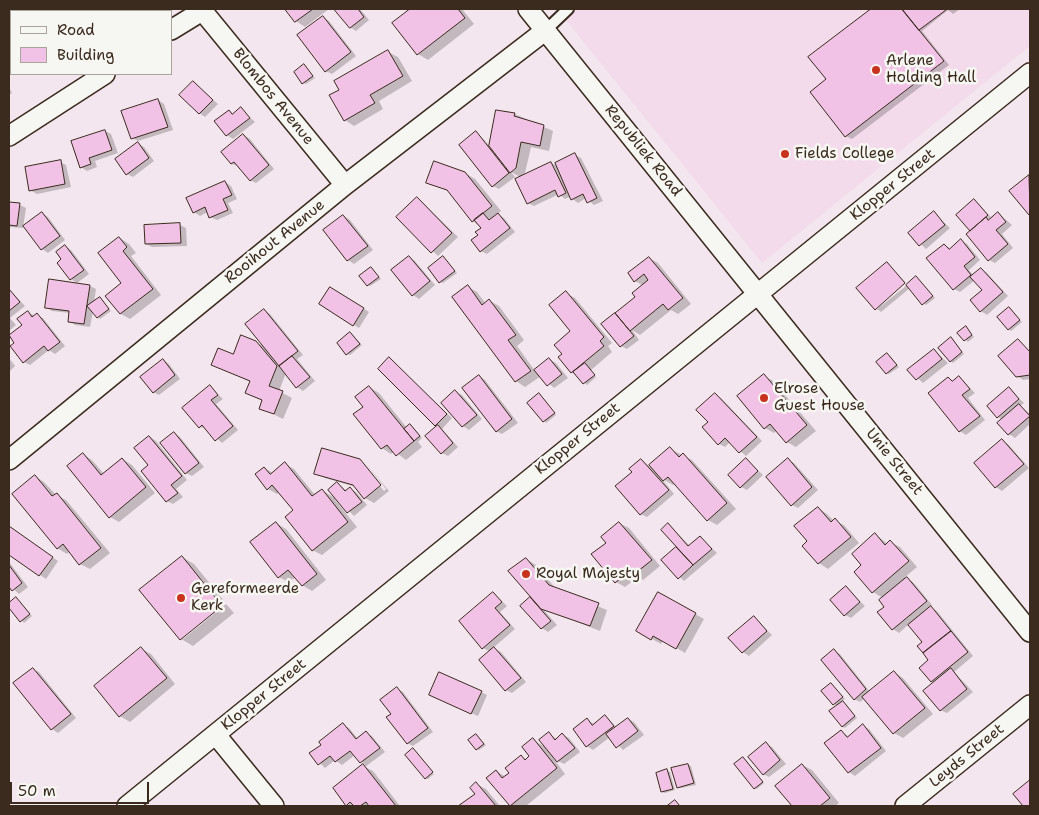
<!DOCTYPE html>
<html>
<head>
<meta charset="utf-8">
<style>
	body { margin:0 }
	#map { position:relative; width:1039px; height:815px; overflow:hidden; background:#f4e6ee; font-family:"Shantell Sans",sans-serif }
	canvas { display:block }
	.frame { position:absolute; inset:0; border:10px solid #3b2a1e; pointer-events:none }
	.legend { position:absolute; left:10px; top:10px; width:162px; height:65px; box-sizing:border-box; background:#f6f6f2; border:1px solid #aba49d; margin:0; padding:6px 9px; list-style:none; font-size:15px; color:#3b2a1e }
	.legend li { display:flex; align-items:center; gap:10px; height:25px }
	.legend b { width:25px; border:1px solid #aba49d }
	.scale { position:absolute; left:10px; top:782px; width:139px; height:22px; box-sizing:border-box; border:2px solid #3b2a1e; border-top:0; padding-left:6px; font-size:15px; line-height:18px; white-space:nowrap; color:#3b2a1e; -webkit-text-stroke:4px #f6f6f2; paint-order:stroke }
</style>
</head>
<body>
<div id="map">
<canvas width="1039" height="815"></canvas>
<div class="frame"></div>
<ul class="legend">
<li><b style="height:6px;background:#f6f6f2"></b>Road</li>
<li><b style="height:14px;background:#f1c2e5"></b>Building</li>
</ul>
<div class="scale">50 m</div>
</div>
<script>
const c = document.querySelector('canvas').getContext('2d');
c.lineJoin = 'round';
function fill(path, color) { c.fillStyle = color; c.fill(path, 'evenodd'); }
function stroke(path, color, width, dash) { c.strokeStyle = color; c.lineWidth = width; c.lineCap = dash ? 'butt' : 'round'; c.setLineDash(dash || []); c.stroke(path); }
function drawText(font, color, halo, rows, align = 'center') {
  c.font = font + ' "Shantell Sans",sans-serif'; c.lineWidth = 5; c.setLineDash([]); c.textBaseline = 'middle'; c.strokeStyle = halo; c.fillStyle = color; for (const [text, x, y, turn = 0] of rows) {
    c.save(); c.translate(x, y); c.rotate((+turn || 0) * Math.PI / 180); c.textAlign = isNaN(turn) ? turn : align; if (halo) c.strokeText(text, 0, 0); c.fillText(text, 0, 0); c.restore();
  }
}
const built = new Path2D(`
	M 557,9 L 1030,9 L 1030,46 L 762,263 Z`);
const shadow = new Path2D(`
	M 44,9 L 82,9 L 80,11 L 42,11 Z
	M 104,9 L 143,9 L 144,11 L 106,11 Z
	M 286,9 L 329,9 L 305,27 L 296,21 Z
	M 336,9 L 360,9 L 369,20 L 356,31 L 350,27 Z
	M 412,9 L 462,9 L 474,24 L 428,60 L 418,54 L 394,23 Z
	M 873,9 L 960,9 L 953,14 L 948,10 L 922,31 L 949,65 L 852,139 L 846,136 L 828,79 L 810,57 Z
	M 323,17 L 329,21 L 356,56 L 332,74 L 326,71 Z
	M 9,20 L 11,22 L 11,57 L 9,55 Z
	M 388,52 L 398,57 L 412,81 L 379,101 L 383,109 L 354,126 L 345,120 L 341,90 Z
	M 304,66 L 315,78 L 306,84 L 303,83 Z
	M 193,83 L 218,104 L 205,117 L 199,113 Z
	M 9,87 L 12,93 L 9,95 Z
	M 158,100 L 164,104 L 173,130 L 138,141 L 132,138 Z
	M 241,109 L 255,122 L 233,139 L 227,135 L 216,121 L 229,111 L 234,114 Z
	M 497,111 L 515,114 L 553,131 L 549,151 L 531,147 L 525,173 L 520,177 L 511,172 L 515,177 L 499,189 L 493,186 L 476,132 L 490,146 Z
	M 105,131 L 111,134 L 118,153 L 95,161 L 97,167 L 87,171 L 81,167 Z
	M 244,135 L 250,139 L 274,169 L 256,183 L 250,180 L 239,166 L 231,164 Z
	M 138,144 L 144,147 L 154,161 L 133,177 L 127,174 Z
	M 575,155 L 581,158 L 603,201 L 594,205 L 586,198 L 578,203 L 570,197 L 565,199 L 559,194 L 534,206 L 528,203 L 551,163 L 559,167 Z
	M 60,162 L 66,165 L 71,187 L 37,194 L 30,190 Z
	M 465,173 L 475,179 L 501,211 L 497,214 L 504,218 L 515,232 L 487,254 L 481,251 L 480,235 L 482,228 L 473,221 L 450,192 L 428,182 Z
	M 1029,176 L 1030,177 L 1030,214 L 1029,214 Z
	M 225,182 L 231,186 L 237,199 L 228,203 L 233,213 L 217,220 L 210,217 L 208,212 L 200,216 L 194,212 Z
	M 418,198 L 458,237 L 438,256 L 398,217 Z
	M 974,201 L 992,218 L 998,213 L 1012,225 L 1002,234 L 1013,248 L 995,263 L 989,260 L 971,231 Z
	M 9,204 L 20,205 L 26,208 L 23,228 L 9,227 Z
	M 42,213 L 48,217 L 65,240 L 48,253 L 42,249 L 24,226 Z
	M 934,213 L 950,228 L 926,249 L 909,233 Z
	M 344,216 L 350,220 L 373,250 L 354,264 L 348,260 L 325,231 Z
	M 180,225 L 186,228 L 187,246 L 152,247 L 146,244 Z
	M 120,238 L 129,244 L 136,253 L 131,256 L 161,295 L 130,319 L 121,314 L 123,283 Z
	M 961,241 L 967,244 L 980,260 L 969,270 L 974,276 L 981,269 L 987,273 L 1008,296 L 987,315 L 981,311 L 983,290 L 975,280 L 960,292 L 954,289 L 945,245 L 951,249 Z
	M 65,246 L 71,250 L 89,274 L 77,283 L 71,279 L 59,263 L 63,260 Z
	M 409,257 L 415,261 L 435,285 L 419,299 L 413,295 L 393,270 Z
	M 443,257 L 457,273 L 443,283 L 440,282 Z
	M 649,258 L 658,263 L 691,304 L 678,314 L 671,310 L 640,335 L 632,330 L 639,340 L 627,349 L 621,346 L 603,324 L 637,297 L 644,286 L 635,281 Z
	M 887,264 L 905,282 L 875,307 Z
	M 371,268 L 381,279 L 370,286 L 368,285 Z
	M 916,278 L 935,298 L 926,305 L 910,288 L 881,312 L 877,309 Z
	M 90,286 L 96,289 L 94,303 L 100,298 L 111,311 L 100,319 L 93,311 L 90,327 L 75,325 L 69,321 L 70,313 L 52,311 L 46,307 Z
	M 468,287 L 477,292 L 486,304 L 490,301 L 499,306 L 524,340 L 517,346 L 535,371 L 550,360 L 556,363 L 568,378 L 554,388 L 541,376 L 525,387 L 516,381 Z
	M 331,288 L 369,312 L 359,328 L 320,304 Z
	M 9,289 L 25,306 L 10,318 L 16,325 L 9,331 Z
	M 566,293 L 575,298 L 612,343 L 608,346 L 612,352 L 591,370 L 596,377 L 587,385 L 572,372 L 563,354 L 572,331 Z
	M 1009,308 L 1022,322 L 1011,331 L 1009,329 Z
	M 264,310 L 270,314 L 303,355 L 297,359 L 315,381 L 303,391 L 297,387 L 286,373 L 279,391 L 292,398 L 283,419 L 261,408 L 263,401 L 247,393 L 251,382 L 212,365 L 234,356 L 255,342 L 265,347 Z
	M 28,313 L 43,318 L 65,346 L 55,354 L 49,350 L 30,365 L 24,362 L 24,325 Z
	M 968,329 L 974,337 L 968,342 L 959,334 Z
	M 351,333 L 362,345 L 350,355 L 347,354 Z
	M 953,340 L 964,354 L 953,363 L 951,361 Z
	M 1018,341 L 1030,352 L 1030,379 L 1023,380 L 1017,376 Z
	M 934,350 L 948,363 L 923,383 L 909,370 Z
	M 890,356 L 899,367 L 889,374 L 887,373 Z
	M 9,358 L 15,366 L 9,372 Z
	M 390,359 L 452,418 L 442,429 L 458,447 L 448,456 L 442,453 L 438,426 L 379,369 Z
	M 163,360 L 169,364 L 180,379 L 159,395 L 153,392 Z
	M 479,376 L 485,380 L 518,423 L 502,434 L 496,431 Z
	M 764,376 L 773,381 L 816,431 L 796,447 L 787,442 L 777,430 L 774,433 L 765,428 Z
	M 959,377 L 975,393 L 968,398 L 985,420 L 966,435 L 960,431 L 948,378 L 954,381 Z
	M 210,387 L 223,399 L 216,404 L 238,430 L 222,443 L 207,429 L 200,427 Z
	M 369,387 L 379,393 L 407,428 L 411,425 L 413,427 L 422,438 L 418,442 L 422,447 L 406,460 L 394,451 L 391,454 L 382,448 L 355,415 L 365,407 Z
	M 1009,389 L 1024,403 L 1020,406 L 1030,414 L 1030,424 L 1015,438 L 1009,434 L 1004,420 L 998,417 Z
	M 456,392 L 462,395 L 482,419 L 469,430 L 463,426 L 443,403 Z
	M 715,394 L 721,398 L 762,441 L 746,456 L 730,442 L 725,447 L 719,444 L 709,422 Z
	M 541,396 L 556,415 L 546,423 L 529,403 Z
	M 174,433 L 180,437 L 204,467 L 192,476 L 186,473 Z
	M 150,437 L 156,441 L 187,480 L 176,489 L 183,497 L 173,504 L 167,501 L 150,465 Z
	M 1002,441 L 1008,444 L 1029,468 L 1002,491 L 996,487 L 975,463 Z
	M 670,449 L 692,460 L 736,509 L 717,525 L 708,520 L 675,484 L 673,485 L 661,478 L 674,494 L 647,517 L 641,514 L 634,472 L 642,460 L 650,467 Z
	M 83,454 L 92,460 L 104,474 L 122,459 L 132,465 L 155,493 L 119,522 L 110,517 Z
	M 746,459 L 763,475 L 747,490 L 741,487 Z
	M 360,460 L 384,491 L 386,489 L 365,463 L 389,491 L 374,503 L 365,498 L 356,487 L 325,478 L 316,473 Z
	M 788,460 L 794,463 L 818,490 L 798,508 L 792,505 Z
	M 285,464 L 294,469 L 315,495 L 322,490 L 336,499 L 337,483 L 347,491 L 350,489 L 356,492 L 367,505 L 354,516 L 336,498 L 335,500 L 357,527 L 322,555 L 312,550 L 295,511 L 279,492 L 277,494 L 268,489 L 264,468 L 273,473 Z
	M 35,476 L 44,482 L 56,495 L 66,500 L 110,553 L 90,569 L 80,564 L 70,551 L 67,554 L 57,548 Z
	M 818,508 L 827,514 L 834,521 L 844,525 L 859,543 L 828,569 L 819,563 L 804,546 L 809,542 Z
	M 276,523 L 286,529 L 326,580 L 312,591 L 302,585 L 296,577 L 288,582 L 279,577 Z
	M 619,523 L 629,528 L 660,566 L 643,580 L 638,577 L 625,587 L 616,582 L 607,543 Z
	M 669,525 L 690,546 L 700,537 L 717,553 L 684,581 L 663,560 L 678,547 Z
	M 9,527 L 58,561 L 46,579 L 9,554 Z
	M 876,535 L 888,544 L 890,542 L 900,547 L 917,567 L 905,577 L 913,582 L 932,605 L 930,607 L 937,611 L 973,656 L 954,672 L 973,692 L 947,713 L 940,710 L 935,683 L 931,681 L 930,660 L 924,642 L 909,624 L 899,633 L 893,629 L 883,598 L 873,592 L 863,565 Z
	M 182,557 L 194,564 L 225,602 L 183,636 L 183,639 L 226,604 L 234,613 L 193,646 L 181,639 Z
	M 526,559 L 536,565 L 556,589 L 607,610 L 600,631 L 542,608 L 557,625 L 548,632 L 542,628 L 522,606 L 530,598 L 536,602 Z
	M 9,562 L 28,587 L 19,594 L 9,585 Z
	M 846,588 L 865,606 L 851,618 L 845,615 Z
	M 493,593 L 507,606 L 500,612 L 515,629 L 493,648 L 501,652 L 526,682 L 512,693 L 506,690 L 491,652 L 483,648 Z
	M 658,593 L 704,619 L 685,653 L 663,640 L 661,644 L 638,631 Z
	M 16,598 L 32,616 L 24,623 L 9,606 Z
	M 754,618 L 772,635 L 749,656 L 743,652 Z
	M 142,649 L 151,654 L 175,684 L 130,722 L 120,716 L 96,686 Z
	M 834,651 L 840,654 L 870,692 L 894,672 L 903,678 L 933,714 L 903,738 L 894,733 L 865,698 L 860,702 L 854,699 Z
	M 33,669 L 39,672 L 76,718 L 58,733 L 52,729 L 15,683 Z
	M 831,684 L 845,699 L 842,701 L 857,718 L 845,728 L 842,726 L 838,706 L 834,704 Z
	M 397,689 L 403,692 L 433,732 L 413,746 L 407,743 Z
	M 481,692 L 487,695 L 478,716 L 430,695 Z
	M 605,716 L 617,728 L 628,719 L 634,722 L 644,735 L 623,750 L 610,737 L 593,750 L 587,746 L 575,729 L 587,720 L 594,724 Z
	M 343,725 L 349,728 L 358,739 L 366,733 L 372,736 L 385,752 L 365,767 L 373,771 L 400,806 L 350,806 L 334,789 L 365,765 L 355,755 L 342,765 L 335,760 L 325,768 L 311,754 Z
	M 863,726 L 869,729 L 886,751 L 855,776 L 849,772 L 841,731 L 849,737 Z
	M 549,734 L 557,739 L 563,735 L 569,738 L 580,752 L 564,764 L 558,761 L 541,740 Z
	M 476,736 L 486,745 L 479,750 L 477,749 Z
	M 533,740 L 545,747 L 565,774 L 526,806 L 512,806 L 496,771 L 506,777 L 521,756 L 527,760 L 531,756 Z
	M 766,744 L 772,747 L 786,764 L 769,777 L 763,774 Z
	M 413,750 L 434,774 L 428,779 L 425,778 Z
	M 746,760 L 764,783 L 757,789 L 755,788 Z
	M 688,765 L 691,766 L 696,785 L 681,788 L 678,787 Z
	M 802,765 L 812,770 L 839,803 L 835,806 L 794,806 L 777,786 Z
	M 667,771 L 670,772 L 675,790 L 665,793 L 662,792 Z
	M 476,784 L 486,789 L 500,806 L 462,806 L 477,794 Z`);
const building = new Path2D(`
	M 9,9 L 24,9 L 26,11 L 11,11 L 11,17 Z
	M 43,9 L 71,9 L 74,11 L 41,11 Z
	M 103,9 L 131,9 L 127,11 L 105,11 Z
	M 285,9 L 313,9 L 295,22 Z
	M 334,9 L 358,9 L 364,17 L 350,28 Z
	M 410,9 L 458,9 L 465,18 L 417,55 L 392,23 Z
	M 871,9 L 902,9 L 944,61 L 845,137 L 810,92 L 826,79 L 808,57 Z
	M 902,9 L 945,9 L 946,10 L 919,30 Z
	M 323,16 L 351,52 L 325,72 L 297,35 Z
	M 9,19 L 11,22 L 11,59 L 9,57 Z
	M 388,50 L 403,76 L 370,95 L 375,103 L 344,121 L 329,95 L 339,90 L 334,81 Z
	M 304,64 L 313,76 L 302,84 L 294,72 Z
	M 193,81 L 213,100 L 199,114 L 179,95 Z
	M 158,99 L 168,127 L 131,139 L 121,111 Z
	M 241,107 L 250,118 L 226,136 L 214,121 L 229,110 L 232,114 Z
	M 496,110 L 515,113 L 514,116 L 544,125 L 540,146 L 521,142 L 516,168 L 510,173 L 489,146 Z
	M 105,130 L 112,150 L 89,158 L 91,164 L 80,168 L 71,141 Z
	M 476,131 L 509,173 L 492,187 L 459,145 Z
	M 243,134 L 269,165 L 250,181 L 234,162 L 231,164 L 221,152 Z
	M 138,142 L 149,158 L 126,175 L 115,159 Z
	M 575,153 L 597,198 L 587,203 L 583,194 L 571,200 L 555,163 Z
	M 61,160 L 65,184 L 29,191 L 25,167 Z
	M 434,161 L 465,172 L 492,206 L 472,222 L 447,190 L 426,183 Z
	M 551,162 L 566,193 L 558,197 L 555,190 L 527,204 L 515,179 Z
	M 1029,175 L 1030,213 L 1029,215 L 1009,191 Z
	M 225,181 L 232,195 L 223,199 L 228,210 L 209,218 L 205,207 L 193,213 L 186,198 Z
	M 417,197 L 452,233 L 431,253 L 396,217 Z
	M 974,199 L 988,215 L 970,231 L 956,215 Z
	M 9,202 L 20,203 L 17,226 L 9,225 Z
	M 934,211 L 945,225 L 919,246 L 908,233 Z
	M 42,212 L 60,236 L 41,250 L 23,226 Z
	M 998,212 L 1006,222 L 996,230 L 1008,244 L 988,261 L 966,234 L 986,217 L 988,220 Z
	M 483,213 L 489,220 L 498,213 L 510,228 L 480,252 L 471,240 L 478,235 L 475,232 L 481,228 L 474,220 Z
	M 343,215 L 368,246 L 347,261 L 323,230 Z
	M 180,223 L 181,243 L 145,244 L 144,225 Z
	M 119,237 L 127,247 L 123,251 L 153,289 L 120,314 L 105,296 L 121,283 L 98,253 Z
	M 961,239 L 975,257 L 964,266 L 971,275 L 953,290 L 926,258 L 944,244 L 949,249 Z
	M 65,245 L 84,270 L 70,280 L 57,263 L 61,259 L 56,252 Z
	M 409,256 L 430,281 L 412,296 L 391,270 Z
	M 443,256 L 455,271 L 439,283 L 428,268 Z
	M 649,257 L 683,298 L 668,310 L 663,304 L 630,331 L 615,313 L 635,297 L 632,293 L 648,280 L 644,274 L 634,282 L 628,273 Z
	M 887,262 L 905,283 L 875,310 L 856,288 Z
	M 371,267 L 379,277 L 367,286 L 359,276 Z
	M 981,268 L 1003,292 L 980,312 L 970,300 L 982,290 L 970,277 Z
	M 916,276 L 933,296 L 922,305 L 906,285 Z
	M 49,279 L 90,285 L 84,324 L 68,322 L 69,311 L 45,308 Z
	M 468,285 L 482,305 L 489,299 L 516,335 L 508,340 L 531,371 L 515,382 L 452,297 Z
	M 330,287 L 364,308 L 353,326 L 319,304 Z
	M 9,289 L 20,302 L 9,311 Z
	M 566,291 L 604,337 L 600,341 L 604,346 L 571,373 L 558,357 L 562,354 L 554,345 L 570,331 L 549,305 Z
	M 100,297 L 109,309 L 97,318 L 87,306 Z
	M 1009,307 L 1020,320 L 1008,330 L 997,317 Z
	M 264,309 L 298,351 L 279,366 L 245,324 Z
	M 28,311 L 32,317 L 37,313 L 60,342 L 48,351 L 44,346 L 23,363 L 10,346 L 14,343 L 9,335 L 22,325 L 17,319 Z
	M 615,313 L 634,336 L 620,347 L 601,324 Z
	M 966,326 L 972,335 L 964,341 L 957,333 Z
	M 350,332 L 360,344 L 346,355 L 337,343 Z
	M 241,335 L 256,341 L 277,366 L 269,386 L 283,391 L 274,414 L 259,409 L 262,400 L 245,393 L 250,381 L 211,365 L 218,348 L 233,354 Z
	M 951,337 L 962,352 L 950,362 L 938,348 Z
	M 1018,339 L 1030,352 L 1030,375 L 1016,377 L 998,356 Z
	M 934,349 L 942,359 L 916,380 L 907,370 Z
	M 887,353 L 897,365 L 886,374 L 876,362 Z
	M 292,356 L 310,377 L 296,388 L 279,366 Z
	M 389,357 L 447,414 L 435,426 L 378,369 Z
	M 549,358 L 562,374 L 547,386 L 534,370 Z
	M 163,359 L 175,375 L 153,393 L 140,377 Z
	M 585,363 L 595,375 L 583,384 L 573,372 Z
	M 764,374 L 807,425 L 786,443 L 770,424 L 764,429 L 737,396 Z
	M 479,375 L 512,419 L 496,432 L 462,388 Z
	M 959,376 L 970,389 L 962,395 L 980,416 L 959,432 L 928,393 L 948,377 L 952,381 Z
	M 210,385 L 218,395 L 211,400 L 233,426 L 215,441 L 202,425 L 199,428 L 182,408 Z
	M 369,386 L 414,441 L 396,456 L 387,445 L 381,449 L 353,414 L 363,407 L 355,397 Z
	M 1009,387 L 1019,399 L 997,418 L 987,406 Z
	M 455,390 L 477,415 L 462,427 L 441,403 Z
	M 539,393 L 555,413 L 543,422 L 527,403 Z
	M 715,393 L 757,437 L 739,453 L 725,438 L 718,445 L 702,427 L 708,422 L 696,410 Z
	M 1019,404 L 1030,416 L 1008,435 L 997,423 Z
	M 410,424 L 420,436 L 414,441 L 404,429 Z
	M 438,425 L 453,443 L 441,454 L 425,436 Z
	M 174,432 L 199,463 L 185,474 L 160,443 Z
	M 149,436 L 182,476 L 171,485 L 178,493 L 166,502 L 141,471 L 148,465 L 134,448 Z
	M 1002,439 L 1024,464 L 995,488 L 974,463 Z
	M 670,447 L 679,457 L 683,453 L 727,503 L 707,521 L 668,477 L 663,481 L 649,465 Z
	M 322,448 L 360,459 L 381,485 L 364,499 L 353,485 L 314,474 Z
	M 83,453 L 101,475 L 122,458 L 146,487 L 109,518 L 67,466 Z
	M 746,458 L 758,471 L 740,488 L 728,475 Z
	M 788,458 L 812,487 L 791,506 L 766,477 Z
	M 641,459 L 669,490 L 640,515 L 615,486 L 632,472 L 629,469 Z
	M 285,462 L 312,496 L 322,489 L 348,522 L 312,551 L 285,517 L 293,510 L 272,485 L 267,490 L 255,474 L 264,467 L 270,474 Z
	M 35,475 L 52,496 L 57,493 L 101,548 L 79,565 L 63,544 L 57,549 L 12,494 Z
	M 337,482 L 345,491 L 350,487 L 362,502 L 347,513 L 328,490 Z
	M 818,507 L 831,522 L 835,518 L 851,537 L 818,564 L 802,546 L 807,541 L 794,526 Z
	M 276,522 L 317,574 L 302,586 L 288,570 L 278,578 L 250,542 Z
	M 619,522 L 652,560 L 633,575 L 629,571 L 615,583 L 591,554 L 606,543 L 601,537 Z
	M 668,523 L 688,546 L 700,536 L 712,549 L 693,565 L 661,530 Z
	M 9,526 L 53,557 L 39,576 L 9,555 Z
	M 875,533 L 885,545 L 890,540 L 909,561 L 872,593 L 854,572 L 861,565 L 852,554 Z
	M 676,547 L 693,565 L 678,579 L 661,560 Z
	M 182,556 L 222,606 L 180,640 L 139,590 Z
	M 526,558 L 549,585 L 599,603 L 590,626 L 541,609 L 508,571 Z
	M 9,565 L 22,583 L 12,591 L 9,587 Z
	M 907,577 L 927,601 L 892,630 L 877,612 L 884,607 L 879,600 Z
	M 846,586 L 860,602 L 844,616 L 830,600 Z
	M 493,592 L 502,602 L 495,608 L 510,625 L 482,649 L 459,621 Z
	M 658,592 L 696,613 L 676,649 L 653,636 L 651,640 L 636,631 Z
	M 16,597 L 30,614 L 20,622 L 9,608 L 9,603 Z
	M 530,597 L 551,621 L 541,629 L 520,606 Z
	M 931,606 L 951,631 L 923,653 L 917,646 L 922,642 L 908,625 Z
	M 754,616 L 767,631 L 742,653 L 728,638 Z
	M 951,631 L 968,652 L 931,682 L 919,668 L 928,660 L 923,653 Z
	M 141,647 L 167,678 L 119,717 L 94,686 Z
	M 494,647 L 521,678 L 505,691 L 479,660 Z
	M 834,649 L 866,689 L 854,700 L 821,660 Z
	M 33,668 L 71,714 L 51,730 L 13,683 Z
	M 951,668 L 967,689 L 940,711 L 923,691 Z
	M 894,671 L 925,708 L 893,734 L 862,697 Z
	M 439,672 L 482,691 L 471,714 L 429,695 Z
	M 831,683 L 843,697 L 833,705 L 821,691 Z
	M 397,687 L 428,728 L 407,744 L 386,717 L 391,714 L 380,700 Z
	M 843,701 L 855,716 L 842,727 L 829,711 Z
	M 605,715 L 614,726 L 586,747 L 573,729 L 587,718 L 592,725 Z
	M 628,718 L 638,731 L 616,748 L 606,734 Z
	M 343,723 L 356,739 L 366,731 L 380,748 L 360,763 L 350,751 L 335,762 L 330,756 L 318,765 L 309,753 L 321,745 L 319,742 Z
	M 863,724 L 881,748 L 848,773 L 824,743 L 841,730 L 847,737 Z
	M 549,732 L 555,740 L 562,733 L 575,748 L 557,762 L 539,740 Z
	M 476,734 L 484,744 L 476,750 L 468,740 Z
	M 533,738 L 557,768 L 510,806 L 486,778 L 496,770 L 502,778 L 509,773 L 505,768 L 521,755 L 525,760 L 529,756 L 522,747 Z
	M 766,742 L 780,760 L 763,775 L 748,757 Z
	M 413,748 L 433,772 L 425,779 L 405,755 Z
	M 743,757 L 763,782 L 754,789 L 734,764 Z
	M 363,764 L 396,806 L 369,806 L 366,802 L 360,806 L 354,806 L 350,802 L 346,806 L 333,788 Z
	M 688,764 L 694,783 L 677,788 L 671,768 Z
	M 802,764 L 830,798 L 820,806 L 792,806 L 775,786 Z
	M 667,769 L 673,789 L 661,792 L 656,773 Z
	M 1030,780 L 1030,806 L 1023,806 L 1013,794 Z
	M 476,782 L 496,806 L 458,806 L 475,794 L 470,788 Z
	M 675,800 L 680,806 L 667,806 Z`);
const service = new Path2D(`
	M 546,30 L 568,9`);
const minor = new Path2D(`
	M 201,9 L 345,185
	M 528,9 L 1030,632
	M 171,30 L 202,11
	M 9,136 L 105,74
	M 9,460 L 345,185 L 546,30
	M 216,735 L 274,806
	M 127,806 L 1030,73
	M 905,806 L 1030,705`);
const markers = [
	[876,70,5,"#c8321e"],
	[785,154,5,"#c8321e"],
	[764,398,5,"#c8321e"],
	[526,574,5,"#c8321e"],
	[181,598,5,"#c8321e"]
];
const poiNames = [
	["Arlene",886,61],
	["Holding Hall",886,78],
	["Fields College",795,154],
	["Elrose",774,389],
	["Guest House",774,406],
	["Royal Majesty",536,574],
	["Gereformeerde",191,589],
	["Kerk",191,606]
];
const streetNames = [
	["Blombos Avenue",273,97,51],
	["Republiek Road",643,151,51],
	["Klopper Street",893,185,-39],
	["Rooihout Avenue",275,242,-39],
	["Klopper Street",578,439,-39],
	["Unie Street",894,462,51],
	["Klopper Street",264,695,-39],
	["Leyds Street",967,756,-39]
];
fill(built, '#f3dbeb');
fill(shadow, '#0003');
fill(building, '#f1c2e5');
stroke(building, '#3b2a1e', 1);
stroke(service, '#3b2a1e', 14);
stroke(minor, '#3b2a1e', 22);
stroke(service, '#f6f6f2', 10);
stroke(minor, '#f6f6f2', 19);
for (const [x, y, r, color] of markers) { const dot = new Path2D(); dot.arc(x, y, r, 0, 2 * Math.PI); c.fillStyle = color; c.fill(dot); stroke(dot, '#f6f6f2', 2); }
drawText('15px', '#3b2a1e', '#f6f6f2', poiNames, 'left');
drawText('15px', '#3b2a1e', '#f6f6f2', streetNames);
</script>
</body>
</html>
